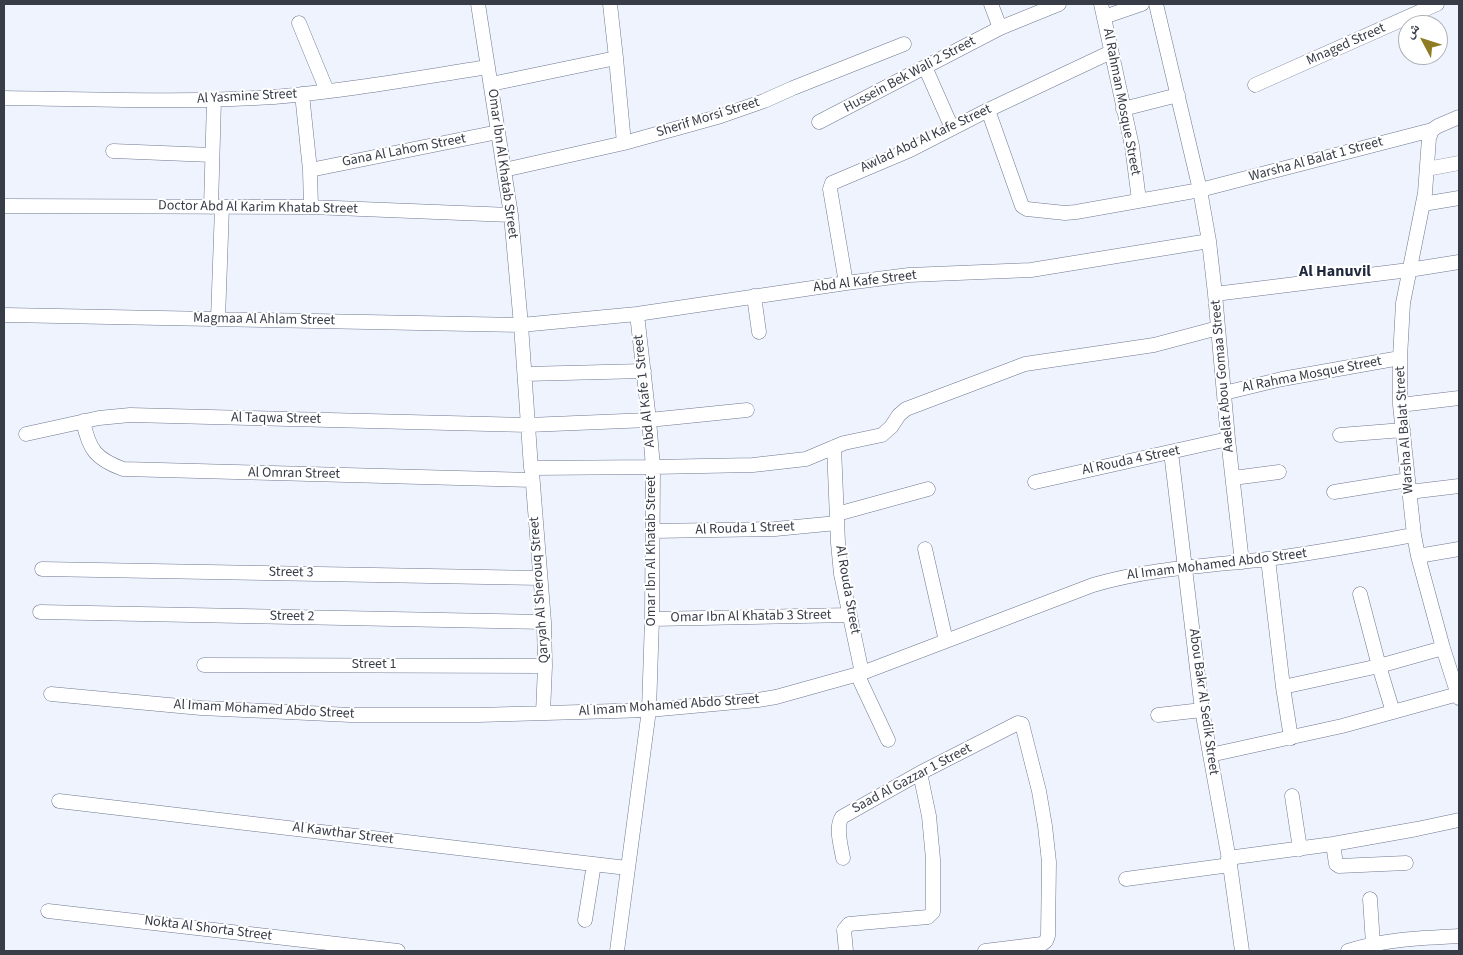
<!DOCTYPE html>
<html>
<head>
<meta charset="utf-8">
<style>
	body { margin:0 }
	#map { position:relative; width:1463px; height:955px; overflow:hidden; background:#eef3fe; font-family:"Source Sans 3","Noto Naskh Arabic",sans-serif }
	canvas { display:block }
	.frame { position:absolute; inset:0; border:5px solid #373c47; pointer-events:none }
	.north { position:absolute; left:1398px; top:15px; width:50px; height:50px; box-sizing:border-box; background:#fff; border:1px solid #afb1b5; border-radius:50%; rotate:310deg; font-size:14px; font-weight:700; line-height:20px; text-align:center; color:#373c47 }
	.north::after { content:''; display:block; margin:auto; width:18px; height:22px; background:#8f7c22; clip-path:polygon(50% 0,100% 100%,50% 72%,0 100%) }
</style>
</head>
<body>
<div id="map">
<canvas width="1463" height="955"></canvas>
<div class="frame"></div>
<div class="north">ش</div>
</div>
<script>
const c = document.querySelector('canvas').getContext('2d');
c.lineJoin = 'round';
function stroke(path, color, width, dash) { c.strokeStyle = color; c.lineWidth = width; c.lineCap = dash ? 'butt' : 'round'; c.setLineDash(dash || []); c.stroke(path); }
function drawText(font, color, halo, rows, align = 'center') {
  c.font = font + ' "Source Sans 3",sans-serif'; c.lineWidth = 4; c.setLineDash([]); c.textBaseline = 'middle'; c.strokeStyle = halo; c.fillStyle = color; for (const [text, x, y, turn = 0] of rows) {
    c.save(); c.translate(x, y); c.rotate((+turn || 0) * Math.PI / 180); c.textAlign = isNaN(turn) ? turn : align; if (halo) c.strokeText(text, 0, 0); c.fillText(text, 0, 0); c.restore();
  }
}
const street = new Path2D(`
	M 478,4 L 511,215 L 521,325 L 531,468 L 653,467 L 652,619 L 649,710 L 617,951
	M 610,4 L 616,58 L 624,143
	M 991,4 L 1000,28
	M 1101,4 L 1132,146 L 1139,200
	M 1156,4 L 1200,190 L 1209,241 L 1215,294 L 1228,439 L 1242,562
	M 1104,17 L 1142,4
	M 299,23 L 327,91
	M 925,67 L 952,128
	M 491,84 L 616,58
	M 1255,85 L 1437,4
	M 302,94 L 310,170 L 311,207
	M 4,98 C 93,99 185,103 274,97 C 346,91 417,78 488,67
	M 1123,109 L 1178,95
	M 988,110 L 1022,206 L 1027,209 L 1065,213 L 1076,212 L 1200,190 L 1432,130
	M 1459,117 L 1438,126 L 1432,130 L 1429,138 L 1425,193 L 1403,303 L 1400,358 L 1400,405 L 1414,535 L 1418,556 L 1443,648 L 1459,698
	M 819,122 L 1000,28 L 1059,4
	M 113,151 L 212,155
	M 1427,169 L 1459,163
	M 310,170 L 498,132
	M 504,170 L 624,143 L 721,116 L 764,101 L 793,88 L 904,44
	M 1423,204 L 1459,198
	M 4,206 L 311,207 L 511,215
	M 211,207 L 214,100
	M 846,283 L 830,189 L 832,183 L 910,150 L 988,110 L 1111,52
	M 1215,294 L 1409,270 L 1459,262
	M 754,296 L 759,332
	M 637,314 L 649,420 L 653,467 L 753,465 L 806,459 L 844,443 L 882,435 L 891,427 L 899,415 L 906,409 L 1025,364 L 1154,345 L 1218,328
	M 6,315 L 521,325 L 637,314 L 846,283 L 909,275 L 1031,270 L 1209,241
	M 218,319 L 222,207
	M 525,374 L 644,371
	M 1224,393 L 1282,379 L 1400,358
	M 1400,405 L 1459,398
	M 83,421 C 89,450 96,459 123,469 L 532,480
	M 26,434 L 99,418 L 130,415 L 528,425 L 649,420 L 747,410
	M 1340,435 L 1403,430
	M 834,447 L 838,543 L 841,574 L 862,673
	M 1171,452 L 1202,710 L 1230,865 L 1242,951
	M 532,472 L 544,622 L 545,666 L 543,713
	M 1233,478 L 1279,472
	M 1035,482 L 1228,439
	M 1334,492 L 1408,480
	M 1409,492 L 1459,486
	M 837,514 L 928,489
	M 653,531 L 775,529 L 837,523
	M 925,549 L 946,641
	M 1418,556 L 1459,549
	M 1268,559 L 1283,687 L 1291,738
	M 42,569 L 540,578
	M 1360,594 L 1379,666 L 1393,712
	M 40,612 L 544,622
	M 652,619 L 850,615
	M 204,665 L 545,666
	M 857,674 L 888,740
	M 1283,687 L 1379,666 L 1443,648
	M 51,694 L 201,708 L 351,715 L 478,715 L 649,710 L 758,700 L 776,697 L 862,673 L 1093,585 C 1147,569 1203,566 1259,560 C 1311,554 1362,544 1414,535
	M 1158,715 L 1202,710
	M 1210,755 L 1342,726 L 1458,694
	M 1292,796 L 1300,849
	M 59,801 L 627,868
	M 1333,844 L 1336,864 L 1339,866 L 1406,863
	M 843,858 C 841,846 835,827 842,817 L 920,773 L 1018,723 L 1022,724 L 1039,791 L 1045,826 L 1049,862 L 1048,936 L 1046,941 L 1042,944 L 985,951
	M 1228,858 L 1333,844 L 1417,829 L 1459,820
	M 1126,879 L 1230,865
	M 1370,899 L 1373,944
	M 48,911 L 398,951
	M 585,920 L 594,864
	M 846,951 L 844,930 L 849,924 L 928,917 L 933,912 L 933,859 L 929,816 L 920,773
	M 1348,951 C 1385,939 1421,938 1459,936`);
const streetNames = [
	["Mnaged Street",1346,45,-24],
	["Hussein Bek Wali 2 Street",910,75,-28],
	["Al Yasmine Street",247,97,-3],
	["Al Rahman Mosque Street",1121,102,79],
	["Sherif Morsi Street",708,118,-17],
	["Awlad Abd Al Kafe Street",926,139,-25],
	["Gana Al Lahom Street",404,151,-11],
	["Warsha Al Balat 1 Street",1316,160,-15],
	["Omar Ibn Al Khatab Street",502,164,82],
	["Doctor Abd Al Karim Khatab Street",258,208,1],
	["Abd Al Kafe Street",865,282,-7],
	["Magmaa Al Ahlam Street",264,320,1],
	["Al Rahma Mosque Street",1312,375,-11],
	["Aaelat Abou Gomaa Street",1223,376,-95],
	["Abd Al Kafe 1 Street",645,391,-96],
	["Al Taqwa Street",276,419,1],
	["Warsha Al Balat Street",1405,430,-94],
	["Al Rouda 4 Street",1131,461,-12],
	["Al Omran Street",294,474,1],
	["Al Rouda 1 Street",745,529,-2],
	["Omar Ibn Al Khatab Street",652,551,-90],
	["Al Imam Mohamed Abdo Street",1217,565,-7],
	["Street 3",291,573,1],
	["Qaryah Al Sherouq Street",540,590,-94],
	["Al Rouda Street",847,590,80],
	["Street 2",292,617,1],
	["Omar Ibn Al Khatab 3 Street",751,617,-1],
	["Street 1",374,665],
	["Abou Bakr Al Sedik Street",1203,702,82],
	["Al Imam Mohamed Abdo Street",669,706,-4],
	["Al Imam Mohamed Abdo Street",264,710,3],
	["Saad Al Gazzar 1 Street",912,779,-28],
	["Al Kawthar Street",343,834,7],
	["Nokta Al Shorta Street",208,929,7]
];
const quarterNames = [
	["Al Hanuvil",1335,272]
];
stroke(street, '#6e7891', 15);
stroke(street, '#fff', 14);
drawText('14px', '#373c47', '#fff', streetNames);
drawText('bold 16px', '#20283d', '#fff', quarterNames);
</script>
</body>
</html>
